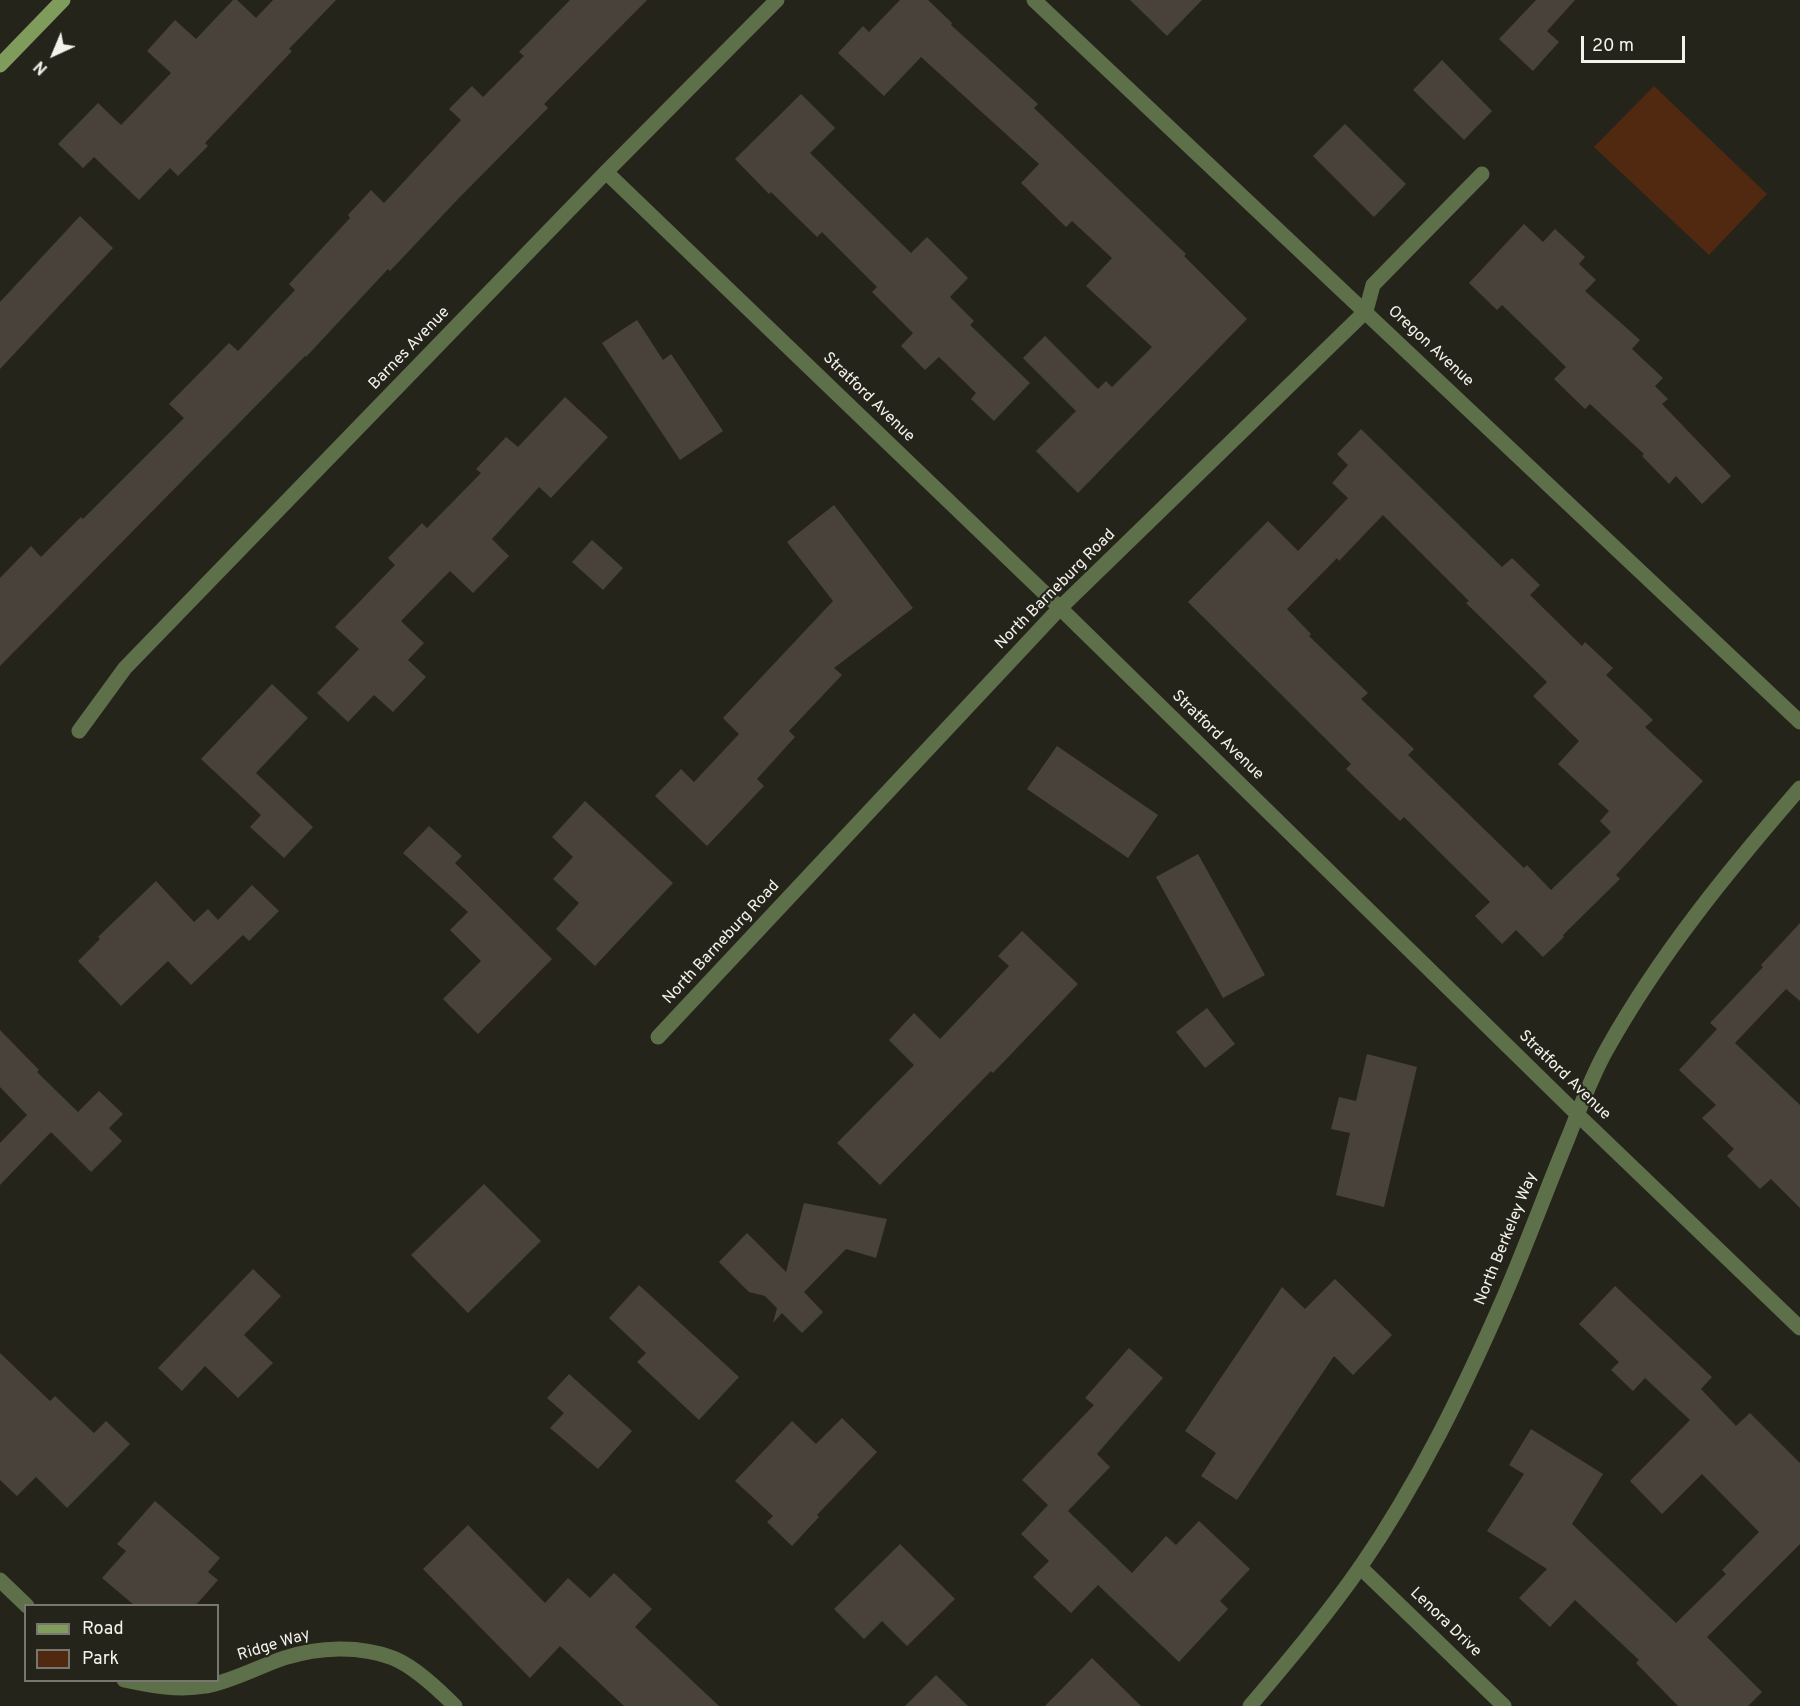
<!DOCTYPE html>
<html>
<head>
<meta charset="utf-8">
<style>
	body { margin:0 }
	#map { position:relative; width:1800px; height:1706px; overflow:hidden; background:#25241b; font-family:Overpass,sans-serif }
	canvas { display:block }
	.legend { position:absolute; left:24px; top:1604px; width:195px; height:78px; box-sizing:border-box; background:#25241b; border:2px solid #77776f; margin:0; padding:8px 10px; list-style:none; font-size:18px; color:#f3f3ec }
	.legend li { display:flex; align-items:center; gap:12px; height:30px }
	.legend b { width:30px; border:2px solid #77776f }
	.north { position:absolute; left:24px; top:24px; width:60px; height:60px; -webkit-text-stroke:4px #25241b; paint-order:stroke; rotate:224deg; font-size:16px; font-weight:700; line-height:24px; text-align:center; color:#f3f3ec }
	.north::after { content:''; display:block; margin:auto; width:21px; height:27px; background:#f3f3ec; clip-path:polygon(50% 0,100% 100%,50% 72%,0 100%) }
	.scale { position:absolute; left:1581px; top:36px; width:104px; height:27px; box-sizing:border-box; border:3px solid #f3f3ec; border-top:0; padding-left:8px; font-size:18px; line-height:21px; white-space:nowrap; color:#f3f3ec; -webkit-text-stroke:4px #25241b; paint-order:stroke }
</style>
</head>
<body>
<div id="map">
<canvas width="1800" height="1706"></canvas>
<ul class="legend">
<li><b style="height:8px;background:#7f9c5d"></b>Road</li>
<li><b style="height:16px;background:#512910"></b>Park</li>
</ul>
<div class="north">N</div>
<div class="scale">20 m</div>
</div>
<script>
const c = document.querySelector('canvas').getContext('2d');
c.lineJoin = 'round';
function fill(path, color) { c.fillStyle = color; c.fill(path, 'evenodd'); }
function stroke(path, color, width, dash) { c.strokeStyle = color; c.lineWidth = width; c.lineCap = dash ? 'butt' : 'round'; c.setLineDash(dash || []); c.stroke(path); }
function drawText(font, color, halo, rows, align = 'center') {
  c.font = font + ' Overpass,sans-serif'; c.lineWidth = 4.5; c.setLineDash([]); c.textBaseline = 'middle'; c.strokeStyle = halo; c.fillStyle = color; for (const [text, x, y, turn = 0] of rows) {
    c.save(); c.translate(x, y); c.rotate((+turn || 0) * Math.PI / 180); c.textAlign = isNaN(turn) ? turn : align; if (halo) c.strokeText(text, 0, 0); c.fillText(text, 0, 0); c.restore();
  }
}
const green = new Path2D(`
	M 1654,86 L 1767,194 L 1709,255 L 1594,147 Z`);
const building = new Path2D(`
	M 233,0 L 237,0 L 256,18 L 273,0 L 336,0 L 289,49 L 292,51 L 205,143 L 208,146 L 178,176 L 170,168 L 139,200 L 94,157 L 83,168 L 58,144 L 98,103 L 121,125 L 171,73 L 147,51 L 175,20 L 196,39 Z
	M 570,0 L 647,0 L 544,104 L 548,108 L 458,199 L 390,271 L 388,269 L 306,357 L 305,356 L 0,666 L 0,578 L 31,546 L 41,557 L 81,517 L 83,519 L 184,418 L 169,404 L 229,343 L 238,351 L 295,290 L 289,284 L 350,218 L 348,215 L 371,190 L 384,203 L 461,120 L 449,109 L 472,86 L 483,97 L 524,56 L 519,52 Z
	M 900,0 L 928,0 L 952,23 L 951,25 L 1038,104 L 1034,108 L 1186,254 L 1184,256 L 1247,319 L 1078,493 L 1036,451 L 1076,411 L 1023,358 L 1045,336 L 1098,389 L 1106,381 L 1112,387 L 1152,347 L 1086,286 L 1112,258 L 1072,221 L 1066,227 L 1021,183 L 1039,164 L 921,57 L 884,96 L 838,53 L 863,26 L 869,32 Z
	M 1130,0 L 1202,0 L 1167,36 Z
	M 1536,0 L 1575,0 L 1547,31 L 1559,42 L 1533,71 L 1499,39 Z
	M 1442,60 L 1492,111 L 1464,140 L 1413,90 Z
	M 801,94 L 835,128 L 810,153 L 911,253 L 927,237 L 968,278 L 950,297 L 974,321 L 970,325 L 1030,383 L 994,421 L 971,399 L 976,393 L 939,357 L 925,370 L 901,346 L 913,333 L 872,292 L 877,287 L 822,232 L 817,237 L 771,192 L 769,194 L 735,159 Z
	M 1345,124 L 1406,184 L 1374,217 L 1313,156 Z
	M 80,216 L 113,248 L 0,369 L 0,302 Z
	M 1524,224 L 1543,242 L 1555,229 L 1585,257 L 1579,264 L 1596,280 L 1585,291 L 1640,340 L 1632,349 L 1663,378 L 1655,386 L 1668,399 L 1662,404 L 1731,476 L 1702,504 L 1676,476 L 1669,484 L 1642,456 L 1644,454 L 1590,404 L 1585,409 L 1554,379 L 1566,367 L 1502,305 L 1497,310 L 1469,283 Z
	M 637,320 L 663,360 L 671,354 L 723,431 L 680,460 L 602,343 Z
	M 565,397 L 608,437 L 551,498 L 539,487 L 492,539 L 509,556 L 473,593 L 450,571 L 401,621 L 424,643 L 408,660 L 426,677 L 393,712 L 374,695 L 348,722 L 317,693 L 359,649 L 335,627 L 395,565 L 388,558 L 422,523 L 427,528 L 481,473 L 476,469 L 506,437 L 518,447 Z
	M 1361,429 L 1502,567 L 1512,558 L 1540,585 L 1530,595 L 1582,646 L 1585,642 L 1613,668 L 1606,675 L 1653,720 L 1645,727 L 1703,781 L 1616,875 L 1620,879 L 1563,935 L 1564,937 L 1543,957 L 1516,930 L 1502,944 L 1475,916 L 1490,902 L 1404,817 L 1400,821 L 1346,769 L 1351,764 L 1188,602 L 1268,521 L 1298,551 L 1348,498 L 1332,483 L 1348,465 L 1337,454 ZM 1383,515 L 1469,601 L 1466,603 L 1547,682 L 1533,696 L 1579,741 L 1558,764 L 1609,811 L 1600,821 L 1611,832 L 1551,890 L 1527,865 L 1524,868 L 1408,755 L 1414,749 L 1361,699 L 1368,693 L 1309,636 L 1311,634 L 1287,609 L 1337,558 L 1339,561 Z
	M 834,505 L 913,608 L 834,668 L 842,675 L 789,731 L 795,737 L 757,779 L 764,786 L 707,846 L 655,796 L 681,769 L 694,782 L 739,734 L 723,718 L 833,601 L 787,542 Z
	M 592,540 L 623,568 L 603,590 L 572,562 Z
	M 272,684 L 308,718 L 256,773 L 313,827 L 284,858 L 250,827 L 261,815 L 201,759 Z
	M 1057,746 L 1158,815 L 1128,858 L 1027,789 Z
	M 585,801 L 673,883 L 595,966 L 556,929 L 579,903 L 553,879 L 573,857 L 552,837 Z
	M 429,826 L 462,856 L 455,863 L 552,959 L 478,1034 L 443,999 L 481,961 L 450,930 L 468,912 L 403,853 Z
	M 1198,854 L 1265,975 L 1223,998 L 1156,877 Z
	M 156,881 L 194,922 L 208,909 L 218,920 L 252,885 L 279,911 L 249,941 L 243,935 L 191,985 L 168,961 L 121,1006 L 78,961 L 100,939 L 98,937 Z
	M 1800,923 L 1800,1001 L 1786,989 L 1735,1043 L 1800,1105 L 1800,1208 L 1771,1179 L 1760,1189 L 1727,1156 L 1734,1149 L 1702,1118 L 1716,1105 L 1679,1070 L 1717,1029 L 1710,1023 L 1763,967 L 1761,965 Z
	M 1022,931 L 1078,984 L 993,1073 L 991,1071 L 880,1185 L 837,1143 L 914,1065 L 889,1040 L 914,1013 L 940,1039 L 1009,966 L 998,956 Z
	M 1207,1008 L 1235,1044 L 1205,1068 L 1176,1032 Z
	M 0,1030 L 39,1070 L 37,1072 L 78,1112 L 99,1091 L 123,1114 L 109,1128 L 122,1141 L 91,1172 L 51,1132 L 0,1185 L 0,1143 L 27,1115 L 0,1087 Z
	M 1367,1054 L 1417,1067 L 1384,1207 L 1336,1195 L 1350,1133 L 1331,1129 L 1339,1097 L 1356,1101 Z
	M 484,1184 L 541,1241 L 468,1313 L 411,1255 Z
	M 804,1203 L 887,1219 L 876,1258 L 846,1249 L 804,1292 L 823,1312 L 802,1333 L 782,1313 L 773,1323 L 777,1308 L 765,1296 L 749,1292 L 719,1262 L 747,1233 L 786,1272 Z
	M 253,1269 L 281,1296 L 244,1335 L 273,1363 L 238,1398 L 205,1366 L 182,1391 L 158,1368 Z
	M 1335,1279 L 1392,1335 L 1353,1375 L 1334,1356 L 1237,1500 L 1201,1476 L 1216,1453 L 1185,1431 L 1282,1287 L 1305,1309 Z
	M 639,1285 L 739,1377 L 699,1420 L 637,1362 L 646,1353 L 609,1318 Z
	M 1615,1286 L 1712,1377 L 1701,1389 L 1736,1426 L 1750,1413 L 1800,1463 L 1800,1544 L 1707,1637 L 1762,1692 L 1748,1706 L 1678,1706 L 1636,1663 L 1639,1660 L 1575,1600 L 1550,1627 L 1519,1598 L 1547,1569 L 1487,1531 L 1524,1474 L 1509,1465 L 1531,1429 L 1603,1474 L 1572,1524 L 1676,1623 L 1726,1574 L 1722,1570 L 1759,1532 L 1702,1474 L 1662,1514 L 1630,1481 L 1690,1420 L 1645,1378 L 1633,1391 L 1611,1370 L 1619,1362 L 1579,1324 Z
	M 1129,1348 L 1163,1378 L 1097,1454 L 1110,1467 L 1068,1511 L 1132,1573 L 1166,1536 L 1176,1545 L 1199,1521 L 1250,1569 L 1220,1601 L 1228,1609 L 1179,1662 L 1098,1585 L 1071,1613 L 1033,1577 L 1049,1561 L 1021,1534 L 1048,1505 L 1022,1480 L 1094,1405 L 1085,1398 Z
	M 0,1353 L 50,1401 L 55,1396 L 94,1433 L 106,1421 L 130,1444 L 67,1508 L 36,1477 L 17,1496 L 0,1480 Z
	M 569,1374 L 632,1431 L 598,1469 L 550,1428 L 564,1413 L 547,1398 Z
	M 842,1418 L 877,1452 L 817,1515 L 819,1517 L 792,1546 L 767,1522 L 773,1516 L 735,1481 L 792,1421 L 816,1444 Z
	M 155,1501 L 220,1558 L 208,1572 L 218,1580 L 196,1605 L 134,1605 L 102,1578 L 126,1551 L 117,1544 Z
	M 468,1525 L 545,1603 L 568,1578 L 590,1598 L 614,1573 L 652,1609 L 635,1627 L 719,1706 L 624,1706 L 560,1646 L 530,1678 L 423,1569 Z
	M 900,1544 L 955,1599 L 907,1646 L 882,1621 L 864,1639 L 834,1609 Z
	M 1092,1658 L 1141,1706 L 1045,1706 Z
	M 936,1675 L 968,1706 L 905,1706 Z`);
const street = new Path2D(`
	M 1034,0 L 1800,722
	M 606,172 L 1060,608 L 1577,1114 L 1800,1328
	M 79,731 L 125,668 L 606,172 L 777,0
	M 658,1037 L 1060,608 L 1366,311 L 1373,285 L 1482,174
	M 1360,1567 L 1504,1706
	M 0,1580 L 27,1606
	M 124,1680 C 152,1686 179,1691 206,1686 C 231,1682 260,1666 284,1658 C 319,1647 359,1645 393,1658 C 415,1667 438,1689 455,1706
	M 1250,1706 C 1288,1661 1327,1615 1361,1566 C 1418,1483 1463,1391 1503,1299 C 1526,1246 1546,1191 1568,1138 C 1580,1108 1591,1077 1607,1049 C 1660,954 1729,870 1800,788`);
const secondary = new Path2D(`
	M 0,65 L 63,0`);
const streetNames = [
	["Oregon Avenue",1430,347,43],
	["Barnes Avenue",410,349,-46],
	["Stratford Avenue",868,398,44],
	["North Barneburg Road",1056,590,-45],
	["Stratford Avenue",1217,736,44],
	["North Barneburg Road",722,943,-47],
	["Stratford Avenue",1564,1076,44],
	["North Berkeley Way",1507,1239,-68],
	["Lenora Drive",1445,1623,44],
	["Ridge Way",274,1646,-17]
];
fill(green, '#512910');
fill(building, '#49423a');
stroke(street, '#5e704a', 15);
stroke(secondary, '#7f9c5d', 15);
drawText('16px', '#f3f3ec', '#25241b', streetNames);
</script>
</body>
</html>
